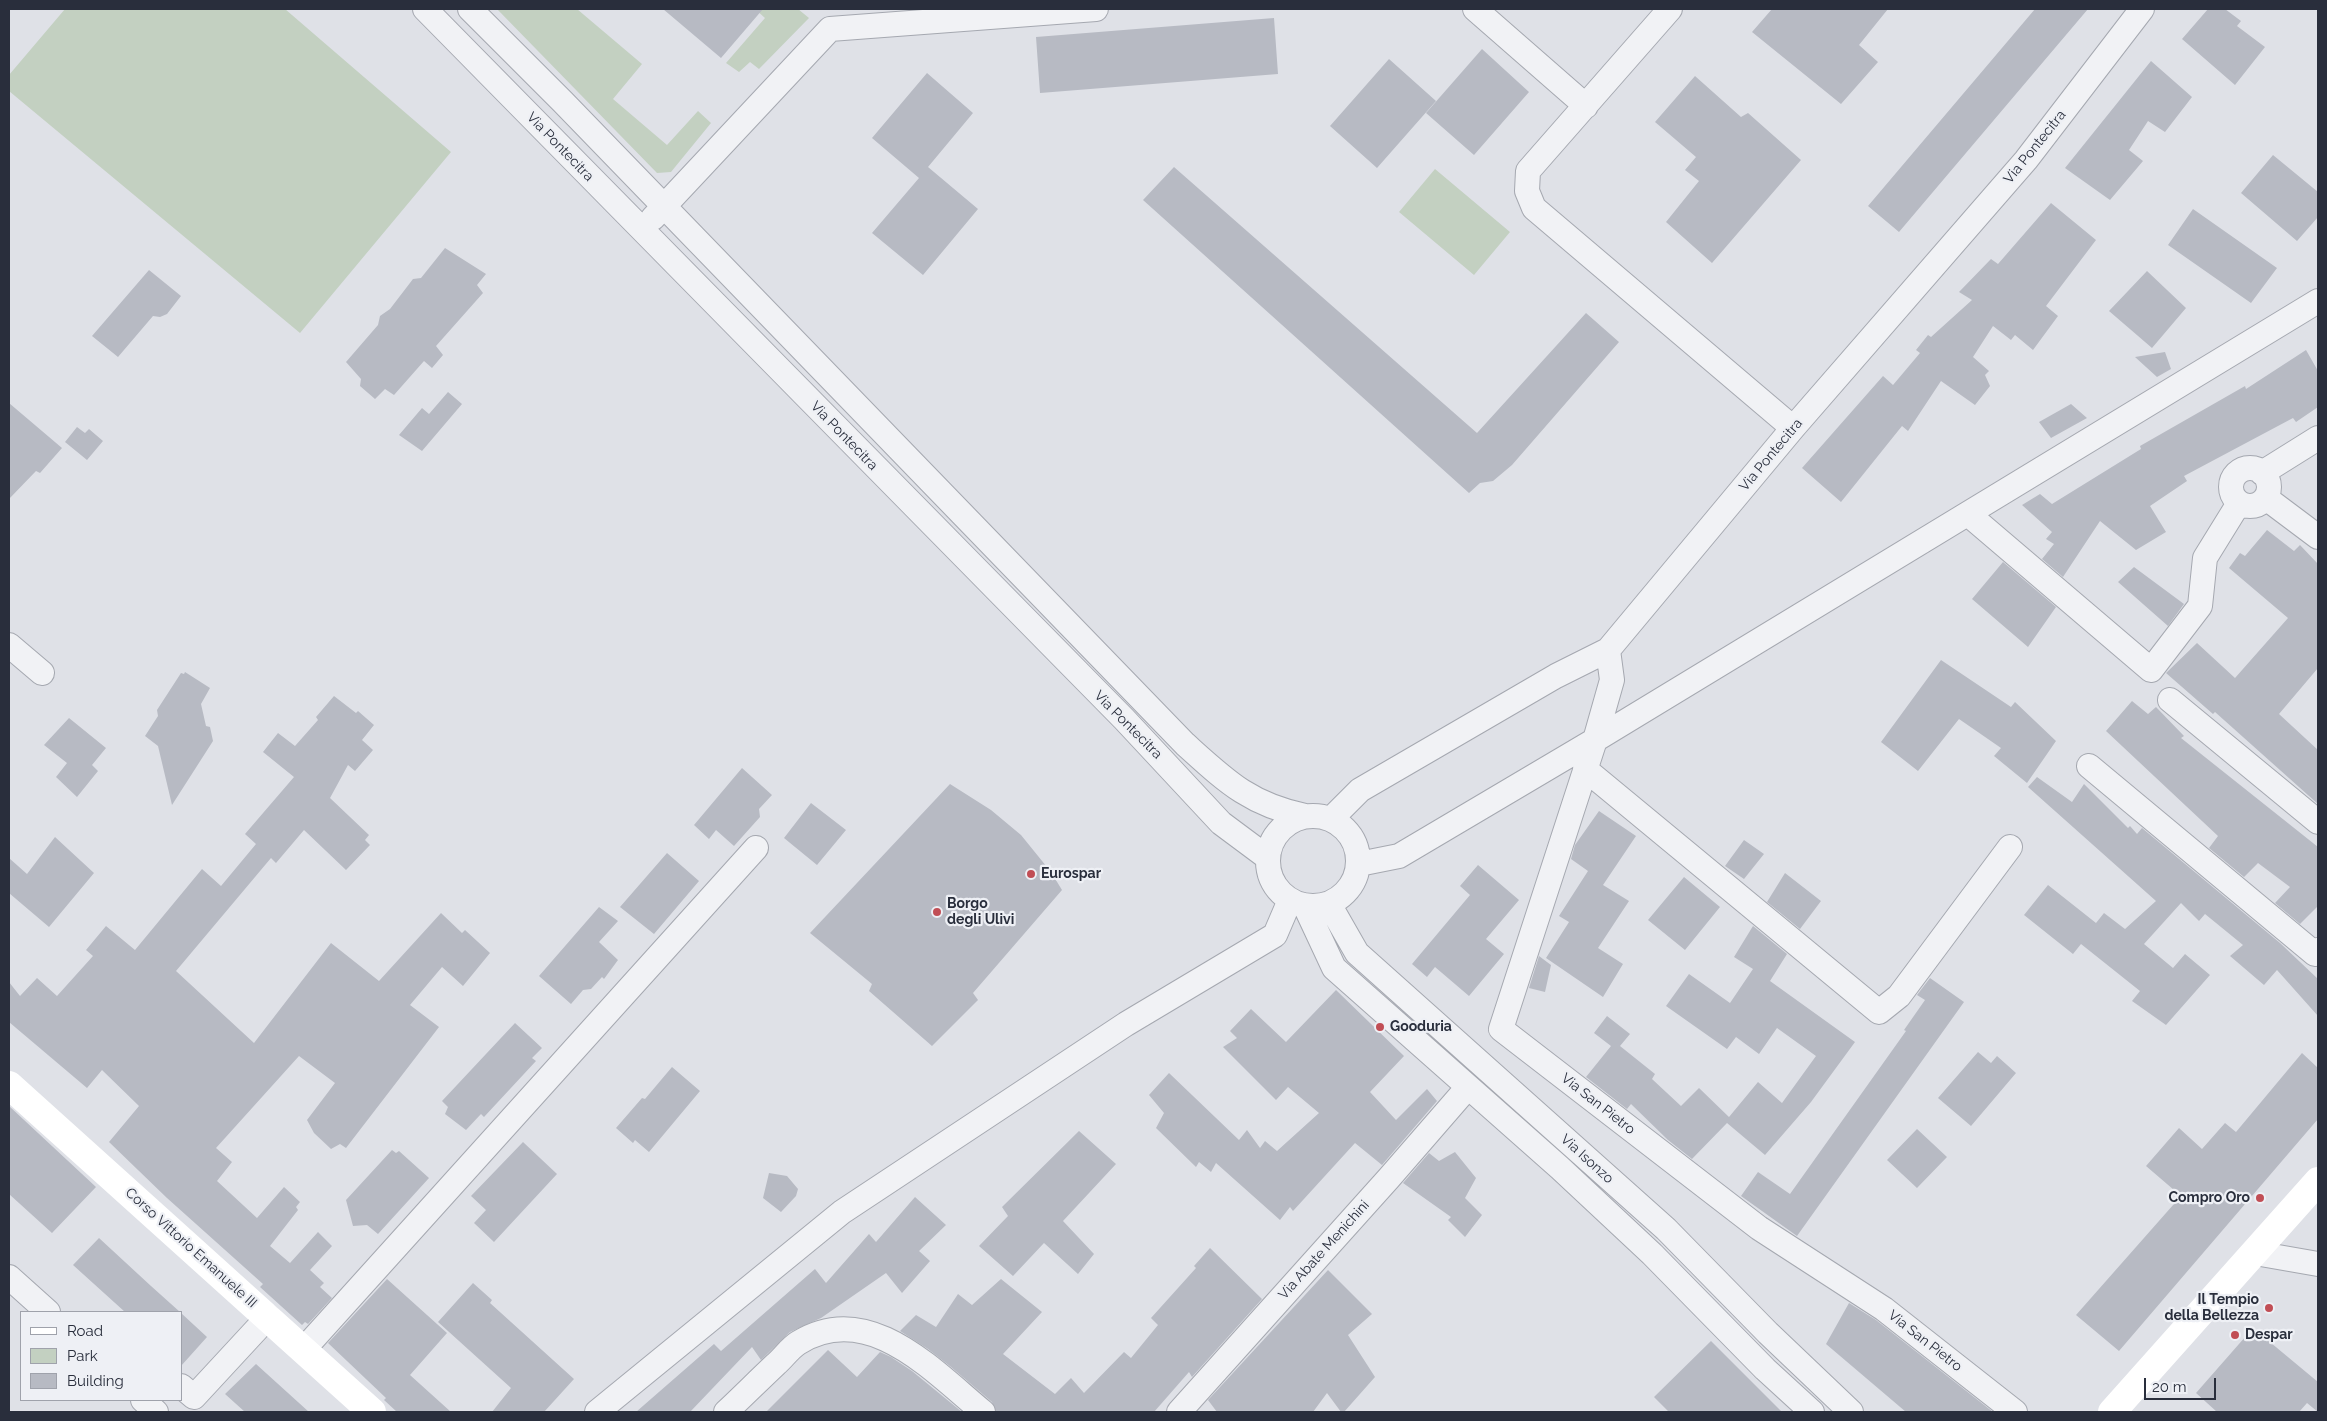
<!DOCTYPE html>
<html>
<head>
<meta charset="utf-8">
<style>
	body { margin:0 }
	#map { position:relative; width:2327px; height:1421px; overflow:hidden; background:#dfe1e7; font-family:Raleway,sans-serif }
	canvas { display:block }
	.frame { position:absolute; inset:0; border:10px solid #292e3c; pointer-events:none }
	.legend { position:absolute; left:20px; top:1311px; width:162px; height:90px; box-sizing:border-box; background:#eef0f5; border:1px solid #9fa2ab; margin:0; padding:6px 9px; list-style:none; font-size:15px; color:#292e3c }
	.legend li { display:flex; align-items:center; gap:10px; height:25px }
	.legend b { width:25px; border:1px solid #9fa2ab }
	.scale { position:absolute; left:2144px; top:1378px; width:72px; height:22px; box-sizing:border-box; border:2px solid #292e3c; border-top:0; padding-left:6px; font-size:15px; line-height:18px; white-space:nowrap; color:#292e3c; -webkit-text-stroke:4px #eef0f5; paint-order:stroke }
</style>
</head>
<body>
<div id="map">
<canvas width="2327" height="1421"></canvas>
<div class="frame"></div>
<ul class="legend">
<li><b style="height:6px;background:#fff"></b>Road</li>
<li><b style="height:14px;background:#c3d0c1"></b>Park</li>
<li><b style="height:14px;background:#b7bac3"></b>Building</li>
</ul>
<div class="scale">20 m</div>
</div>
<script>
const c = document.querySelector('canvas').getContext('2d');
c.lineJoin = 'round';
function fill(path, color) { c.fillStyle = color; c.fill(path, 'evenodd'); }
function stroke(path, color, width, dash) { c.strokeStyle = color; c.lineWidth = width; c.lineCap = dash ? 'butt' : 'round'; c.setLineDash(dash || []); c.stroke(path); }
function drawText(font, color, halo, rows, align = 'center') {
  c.font = font + ' Raleway,sans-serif'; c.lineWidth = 4.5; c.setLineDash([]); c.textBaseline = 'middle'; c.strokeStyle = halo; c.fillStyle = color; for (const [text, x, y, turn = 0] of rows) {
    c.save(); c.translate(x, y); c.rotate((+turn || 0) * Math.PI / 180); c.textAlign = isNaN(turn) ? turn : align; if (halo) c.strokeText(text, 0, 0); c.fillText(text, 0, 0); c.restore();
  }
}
const green = new Path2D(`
	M 65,9 L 285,9 L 451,152 L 300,333 L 9,91 L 9,75 Z
	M 497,9 L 577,9 L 642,64 L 613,99 L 667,145 L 698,111 L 711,123 L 671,172 L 657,173 Z
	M 755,9 L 798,9 L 809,18 L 759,69 L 750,62 L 739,72 L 726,63 L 765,18 Z
	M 1435,169 L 1510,232 L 1474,275 L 1399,212 Z`);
const building = new Path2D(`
	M 663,9 L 763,9 L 721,58 Z
	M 1772,9 L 1888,9 L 1859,45 L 1878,62 L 1841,104 L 1752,32 Z
	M 2035,9 L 2088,9 L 1899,232 L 1868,206 Z
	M 2208,9 L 2225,9 L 2241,21 L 2237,26 L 2265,47 L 2235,85 L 2182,39 Z
	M 1274,18 L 1278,74 L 1040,93 L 1036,37 Z
	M 1482,49 L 1529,92 L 1474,155 L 1426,113 Z
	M 1389,59 L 1436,101 L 1377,168 L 1330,126 Z
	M 2151,61 L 2192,97 L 2165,132 L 2148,121 L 2129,150 L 2143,161 L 2110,200 L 2065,168 Z
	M 927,73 L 973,113 L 928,167 L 978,209 L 923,275 L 872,233 L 919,178 L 872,138 Z
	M 1695,76 L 1741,117 L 1748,113 L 1801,160 L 1712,263 L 1666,222 L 1699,181 L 1685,170 L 1696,157 L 1655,122 Z
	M 2273,155 L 2318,192 L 2318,217 L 2297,241 L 2241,193 Z
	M 1174,167 L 1477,433 L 1586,313 L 1619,342 L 1512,465 L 1493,481 L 1480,483 L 1469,493 L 1143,200 Z
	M 2051,203 L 2096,240 L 2046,306 L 2058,316 L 2033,350 L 2015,335 L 2011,340 L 1993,326 L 1973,357 L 1989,371 L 1985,375 L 1990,386 L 1975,405 L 1941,381 L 1908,431 L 1902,426 L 1841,502 L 1802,468 L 1883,376 L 1893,385 L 1920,353 L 1916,350 L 1928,335 L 1931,337 L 1972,300 L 1959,292 L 1991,259 L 1998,264 Z
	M 2193,209 L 2277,268 L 2251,303 L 2168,245 Z
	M 445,248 L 486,274 L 477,285 L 483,293 L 436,346 L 443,355 L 432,368 L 424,361 L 394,395 L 385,389 L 375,399 L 360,386 L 361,379 L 346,362 L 378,325 L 380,316 L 390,309 L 413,279 L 421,278 Z
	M 149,270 L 181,296 L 167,314 L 160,317 L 153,316 L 118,357 L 92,336 Z
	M 2147,271 L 2186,308 L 2152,348 L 2109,311 Z
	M 2306,350 L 2318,371 L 2318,407 L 2296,422 L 2293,418 L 2184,476 L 2187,481 L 2150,506 L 2166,532 L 2136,550 L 2100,521 L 2063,577 L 2042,559 L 2054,544 L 2046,539 L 2052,532 L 2022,505 L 2040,494 L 2052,504 L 2141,449 L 2140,446 L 2245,386 L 2246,389 Z
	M 2165,352 L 2171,369 L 2157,377 L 2135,357 Z
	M 448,392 L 462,404 L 422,451 L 399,435 L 422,408 L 429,414 Z
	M 9,403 L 62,448 L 40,473 L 36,471 L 9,499 Z
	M 2071,404 L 2087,418 L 2051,438 L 2039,422 Z
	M 77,427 L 85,433 L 89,429 L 103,441 L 87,460 L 65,442 Z
	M 2267,530 L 2294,551 L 2300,545 L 2318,564 L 2318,668 L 2279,714 L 2318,750 L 2318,804 L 2215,712 L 2213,714 L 2166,673 L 2197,643 L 2235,678 L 2288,618 L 2229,568 L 2240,553 L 2245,556 Z
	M 2003,562 L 2056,607 L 2028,647 L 1972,599 Z
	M 2134,567 L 2184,604 L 2168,626 L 2118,582 Z
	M 1941,660 L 2011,707 L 2015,702 L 2056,741 L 2027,783 L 1994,756 L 2001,748 L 1959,719 L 1918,771 L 1881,742 Z
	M 185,672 L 210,688 L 201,704 L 206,726 L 210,727 L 213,741 L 172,805 L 158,746 L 145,736 L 158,716 L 157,710 L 181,673 L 184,674 Z
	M 334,696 L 356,713 L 358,711 L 374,725 L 362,740 L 373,750 L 355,771 L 348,765 L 330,798 L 369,835 L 365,840 L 370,845 L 346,870 L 304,830 L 276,863 L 271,858 L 176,971 L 254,1043 L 331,943 L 379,981 L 441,913 L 462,933 L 465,930 L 490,953 L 463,986 L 442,967 L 410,1005 L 439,1027 L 346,1148 L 340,1144 L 331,1149 L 314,1133 L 307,1120 L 335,1083 L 299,1056 L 216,1148 L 232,1162 L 217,1181 L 257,1218 L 284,1187 L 300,1202 L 296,1207 L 298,1210 L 270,1246 L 290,1263 L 318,1232 L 332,1246 L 310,1270 L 324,1283 L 320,1287 L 332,1298 L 308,1324 L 305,1322 L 302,1325 L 260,1287 L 263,1284 L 167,1198 L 109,1142 L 139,1106 L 102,1070 L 87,1088 L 9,1022 L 9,982 L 20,996 L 37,978 L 57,996 L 93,956 L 86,950 L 106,926 L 135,950 L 202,869 L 221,886 L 256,844 L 245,834 L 294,777 L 263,752 L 278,733 L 295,746 L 318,720 L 316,717 Z
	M 2132,701 L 2148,714 L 2156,707 L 2184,736 L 2181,738 L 2318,847 L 2318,906 L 2300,924 L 2275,903 L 2290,887 L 2258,863 L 2244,877 L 2209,848 L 2218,836 L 2106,731 Z
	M 69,718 L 106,748 L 92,765 L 98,771 L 77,797 L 56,777 L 67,763 L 44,745 Z
	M 742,768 L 772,795 L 759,809 L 760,817 L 734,846 L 716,830 L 709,839 L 694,825 Z
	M 2037,777 L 2072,802 L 2084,784 L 2128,828 L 2130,826 L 2137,834 L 2142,828 L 2280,943 L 2318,979 L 2318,1016 L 2277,970 L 2264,985 L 2230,956 L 2243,945 L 2205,914 L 2199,921 L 2181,903 L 2144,944 L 2173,968 L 2185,954 L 2210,975 L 2166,1025 L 2132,1001 L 2140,991 L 2081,944 L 2073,954 L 2024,915 L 2048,885 L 2096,923 L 2104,913 L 2125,929 L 2156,901 L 2028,787 Z
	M 950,784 L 991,810 L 1021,835 L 1051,872 L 1062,890 L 973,993 L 978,1000 L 932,1046 L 869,991 L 872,984 L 810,933 Z
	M 811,803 L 846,830 L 817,865 L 784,838 Z
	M 1599,811 L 1636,836 L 1603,885 L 1629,901 L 1598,948 L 1623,964 L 1603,997 L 1546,958 L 1569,922 L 1559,916 L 1588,871 L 1571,859 L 1575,845 Z
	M 55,837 L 94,873 L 49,927 L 9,893 L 9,858 L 27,874 Z
	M 1744,840 L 1764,854 L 1744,879 L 1725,866 Z
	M 667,853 L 699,881 L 654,934 L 620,907 Z
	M 1478,865 L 1519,900 L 1486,939 L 1504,954 L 1469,996 L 1435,967 L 1427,977 L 1412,964 L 1470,895 L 1460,886 Z
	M 1785,873 L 1821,901 L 1800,929 L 1767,902 Z
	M 1684,877 L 1720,907 L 1685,950 L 1648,920 Z
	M 599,907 L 618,921 L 599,942 L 618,960 L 604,979 L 602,977 L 591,989 L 583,990 L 571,1004 L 539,976 Z
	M 1753,926 L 1787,954 L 1770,981 L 1855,1042 L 1811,1102 L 1765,1155 L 1727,1123 L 1692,1159 L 1668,1140 L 1631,1104 L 1627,1109 L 1586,1077 L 1611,1046 L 1594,1033 L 1607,1016 L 1630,1034 L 1620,1046 L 1655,1074 L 1652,1079 L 1681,1106 L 1699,1088 L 1729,1117 L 1758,1082 L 1782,1103 L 1816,1056 L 1777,1028 L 1759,1054 L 1736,1037 L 1727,1049 L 1666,1006 L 1689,974 L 1730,1003 L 1753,969 L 1734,957 Z
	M 1539,956 L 1551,965 L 1545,992 L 1529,988 Z
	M 1930,978 L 1964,1002 L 1797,1236 L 1741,1196 L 1758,1172 L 1790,1194 L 1906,1031 L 1904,1030 L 1925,1000 L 1917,995 Z
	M 1336,990 L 1404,1056 L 1370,1092 L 1396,1120 L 1427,1089 L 1437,1101 L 1382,1165 L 1355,1143 L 1293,1211 L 1290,1207 L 1280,1220 L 1216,1163 L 1211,1172 L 1199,1162 L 1196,1167 L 1156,1128 L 1164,1113 L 1149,1095 L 1169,1073 L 1239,1140 L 1247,1130 L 1260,1148 L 1265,1141 L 1277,1151 L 1319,1113 L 1288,1087 L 1276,1100 L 1223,1047 L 1237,1038 L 1230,1031 L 1251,1009 L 1286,1042 Z
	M 515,1023 L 542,1048 L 532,1058 L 536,1061 L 484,1117 L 481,1114 L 466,1130 L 445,1114 L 448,1107 L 442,1101 Z
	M 1978,1052 L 1991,1063 L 1997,1056 L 2016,1073 L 1971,1126 L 1938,1098 Z
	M 2302,1053 L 2318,1068 L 2318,1119 L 2119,1351 L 2076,1315 L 2181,1196 L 2146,1166 L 2179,1128 L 2202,1149 L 2225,1123 L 2236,1132 Z
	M 672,1067 L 700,1091 L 649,1152 L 635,1140 L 633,1143 L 616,1128 L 642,1098 L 645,1099 Z
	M 9,1106 L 96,1187 L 52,1233 L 9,1194 Z
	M 1917,1129 L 1947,1157 L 1917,1188 L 1887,1160 Z
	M 1079,1131 L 1116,1164 L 1063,1221 L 1094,1254 L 1078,1274 L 1044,1243 L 1013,1276 L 979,1246 L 1008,1216 L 1002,1207 Z
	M 523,1142 L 557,1174 L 494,1242 L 474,1223 L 486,1210 L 471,1196 Z
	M 392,1150 L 396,1153 L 399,1151 L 429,1178 L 378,1234 L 367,1225 L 353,1226 L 346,1200 Z
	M 1455,1152 L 1476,1178 L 1465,1198 L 1482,1215 L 1465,1237 L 1448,1220 L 1451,1217 L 1403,1183 L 1429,1153 L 1439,1161 Z
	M 769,1173 L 787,1176 L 798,1189 L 796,1196 L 781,1212 L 763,1198 Z
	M 915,1197 L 946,1225 L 919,1251 L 930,1261 L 902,1293 L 886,1273 L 821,1318 L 790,1332 L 761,1360 L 752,1347 L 690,1412 L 636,1412 L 714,1344 L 721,1351 L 815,1269 L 826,1283 L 869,1234 L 876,1242 Z
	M 99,1238 L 151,1286 L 180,1312 L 125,1312 L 73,1265 Z
	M 1210,1248 L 1262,1299 L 1192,1377 L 1189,1372 L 1154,1412 L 996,1412 L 992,1402 L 951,1367 L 928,1349 L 900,1331 L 916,1315 L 936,1327 L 958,1294 L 972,1305 L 1001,1279 L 1042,1312 L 1003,1354 L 1055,1394 L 1071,1378 L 1084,1393 L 1124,1352 L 1131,1358 L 1158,1325 L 1151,1318 L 1196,1268 L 1194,1266 Z
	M 1328,1270 L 1372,1314 L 1348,1335 L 1375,1377 L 1344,1412 L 1341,1412 L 1327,1393 L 1313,1412 L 1217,1412 L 1208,1400 Z
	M 387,1279 L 447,1333 L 410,1375 L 451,1412 L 397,1412 L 384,1400 L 386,1398 L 328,1343 Z
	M 473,1283 L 492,1300 L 490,1303 L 574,1379 L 544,1412 L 492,1412 L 511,1388 L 438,1322 Z
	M 1849,1303 L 1876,1320 L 1993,1412 L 1906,1412 L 1826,1344 Z
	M 181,1313 L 207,1337 L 181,1366 Z
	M 2253,1328 L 2318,1382 L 2318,1412 L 2307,1403 L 2299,1412 L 2217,1412 L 2196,1393 Z
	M 1711,1341 L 1782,1412 L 1669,1412 L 1654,1397 Z
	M 828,1350 L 857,1377 L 880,1352 L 891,1357 L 912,1371 L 962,1412 L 766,1412 Z
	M 256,1364 L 309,1412 L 245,1412 L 225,1394 Z`);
const street = new Path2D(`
	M 425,9 L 1124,719 L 1221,823 L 1268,858
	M 470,9 L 563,102 L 1185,744 C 1226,781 1249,804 1305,816
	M 1475,9 L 1586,106
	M 1670,9 L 1528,171 L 1527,191 L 1534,208 L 1793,428
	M 653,218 L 830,29 L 1096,9
	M2231 487a19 19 0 1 1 38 0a19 19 0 1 1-38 0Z
	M 2262,473 L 2318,438
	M 2266,498 L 2318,537
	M 1968,514 L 2151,670 L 2200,606 L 2205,558 L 2239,503
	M 9,645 L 42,673
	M 1608,650 L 1612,680 L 1595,740 L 1501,1029 L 1759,1228 L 1884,1309 L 2015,1412
	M 2170,700 L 2318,822
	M 2089,766 L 2315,954 L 2318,950
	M 1585,769 L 1879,1012 L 1899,996 L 2010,847
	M1268 861a45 45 0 1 1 90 0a45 45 0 1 1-90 0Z
	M 1331,819 L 1360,790 L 1556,676 L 1608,650 L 1793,428 L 2026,160 L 2142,9
	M 1359,864 L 1399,856 L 1595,740 L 2318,301
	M 1329,904 L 1357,953 L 1666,1229 L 1768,1333 L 1851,1412
	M 1305,906 L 1334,968 L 1560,1168 L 1652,1254 L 1765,1369 L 1812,1412
	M 2255,1253 L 2318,1264
	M 9,1277 L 48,1312
	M 304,1349 L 756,848
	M 181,1386 L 194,1397 L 268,1317
	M 143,1400 L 156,1412
	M 597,1412 L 842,1212 L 1126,1024 L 1275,935 L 1290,900
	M 726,1412 C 743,1396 759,1380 776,1364 C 783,1358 790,1348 798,1343 C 868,1299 932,1370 983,1412
	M 1179,1412 L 1389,1178 L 1468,1087`);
const secondary = new Path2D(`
	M 9,1085 L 372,1412
	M 2112,1412 L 2318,1181`);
const markers = [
	[1031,874,5,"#c14e55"],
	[937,912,5,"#c14e55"],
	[1380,1027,5,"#c14e55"],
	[2260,1198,5,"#c14e55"],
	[2269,1308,5,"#c14e55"],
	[2235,1335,5,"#c14e55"]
];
const streetNames = [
	["Via Pontecitra",560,147,46],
	["Via Pontecitra",2035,147,-51],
	["Via Pontecitra",844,436,46],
	["Via Pontecitra",1771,455,-50],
	["Via Pontecitra",1128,725,45],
	["Via San Pietro",1598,1104,38],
	["Via Isonzo",1587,1159,42],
	["Corso Vittorio Emanuele III",191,1248,42],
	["Via Abate Menichini",1324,1250,-48],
	["Via San Pietro",1925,1341,38]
];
const poiNames = [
	["Eurospar",1041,874],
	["Borgo",947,904],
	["degli Ulivi",947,920],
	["Gooduria",1390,1027],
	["Compro Oro",2250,1198,"right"],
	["Il Tempio",2259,1300,"right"],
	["della Bellezza",2259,1316,"right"],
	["Despar",2245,1335]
];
fill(green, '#c3d0c1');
fill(building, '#b7bac3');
stroke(street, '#a5a8b0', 26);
stroke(street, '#f1f2f5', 24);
stroke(secondary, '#fff', 28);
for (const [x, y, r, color] of markers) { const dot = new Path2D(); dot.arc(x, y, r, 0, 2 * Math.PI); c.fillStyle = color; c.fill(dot); stroke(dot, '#eef0f5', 2); }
drawText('14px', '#292e3c', '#eef0f5', streetNames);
drawText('bold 14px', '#292e3c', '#eef0f5', poiNames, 'left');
</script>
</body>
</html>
